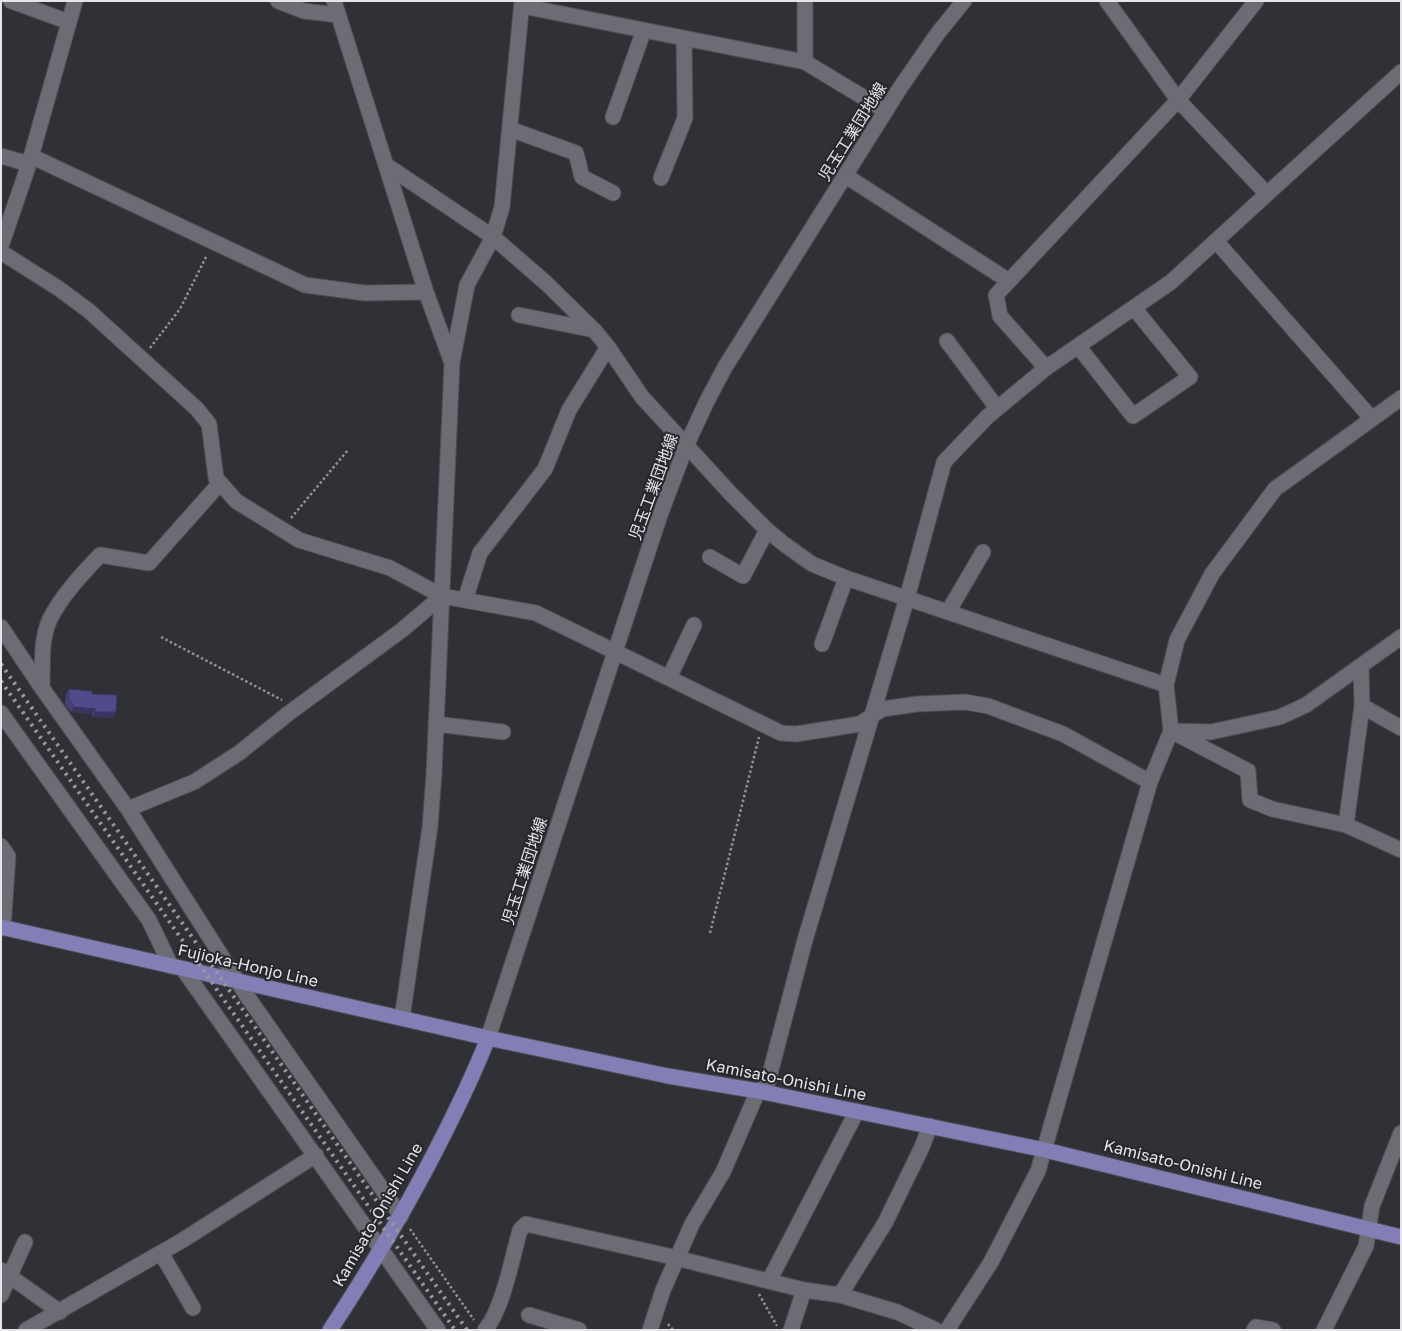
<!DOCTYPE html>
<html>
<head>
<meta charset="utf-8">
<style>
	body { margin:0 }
	#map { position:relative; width:1402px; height:1331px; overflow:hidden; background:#303037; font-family:"Golos Text",sans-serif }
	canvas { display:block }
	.frame { position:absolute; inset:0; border:2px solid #e5e5ea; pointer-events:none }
</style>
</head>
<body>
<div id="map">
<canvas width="1402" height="1331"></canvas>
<div class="frame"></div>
</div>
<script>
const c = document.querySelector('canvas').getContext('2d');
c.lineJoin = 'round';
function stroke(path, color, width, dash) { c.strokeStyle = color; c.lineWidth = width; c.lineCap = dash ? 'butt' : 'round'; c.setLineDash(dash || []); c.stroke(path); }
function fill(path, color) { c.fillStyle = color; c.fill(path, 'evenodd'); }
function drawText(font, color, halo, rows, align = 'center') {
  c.font = font + ' "Golos Text","Noto Sans JP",sans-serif'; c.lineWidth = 4; c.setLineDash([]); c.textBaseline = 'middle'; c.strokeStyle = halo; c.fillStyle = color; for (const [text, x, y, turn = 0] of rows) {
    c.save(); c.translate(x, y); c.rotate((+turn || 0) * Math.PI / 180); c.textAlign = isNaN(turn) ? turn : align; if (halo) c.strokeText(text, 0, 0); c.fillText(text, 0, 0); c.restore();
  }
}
const path = new Path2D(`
	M 150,348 L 180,309 L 207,255
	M 291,518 L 348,450
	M 161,637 L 282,700
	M 710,933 L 759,737
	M 410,1229 L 474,1320
	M 759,1294 L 777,1326
	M 668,1324 L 673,1330`);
const minor = new Path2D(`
	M 11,1 L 69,22
	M 278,1 L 304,11 L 338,15
	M 334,1 L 426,292 L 452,363
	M 1107,1 L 1178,100 L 1267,194 L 1401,72
	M 522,6 L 805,62 L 886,111
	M 805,62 L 805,1
	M 613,117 L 644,30
	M 510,129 L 576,153 L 582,177 L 613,193
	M 1,156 L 29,164
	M 31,156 L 305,285 L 365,293 L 426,292
	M 386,165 L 493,237 L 546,283 L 594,330 L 608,347 L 642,397 L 731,494 L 767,530 L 784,544 L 812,564 L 846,578 L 1166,685
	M 846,176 L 1009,281
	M 661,178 L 685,118 L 684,38
	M 1216,241 L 1372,419
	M 1,246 L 29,164 L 75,1
	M 1,252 L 58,288 L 89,311 L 197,409 L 209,424 L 216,478 L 236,501 L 299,540 L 390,568 L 442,596 L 536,613 L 781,733 L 796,734 L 860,724 L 882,709 L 917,704 L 965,702 L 988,706 L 1063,734 L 1150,782
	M 519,315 L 594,330
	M 947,341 L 997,408
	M 1078,346 L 1133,416 L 1190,377 L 1134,308
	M 1046,368 L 1000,316 L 996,295 L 1178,100 L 1256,1
	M 710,557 L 743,576 L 767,530
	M 465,600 L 480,553 L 545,469 L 569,410 L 608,347
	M 948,612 L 983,552
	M 1,627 L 42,688 L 128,809 L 247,996 L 401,1216
	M 822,644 L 846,578
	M 669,678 L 694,625
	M 42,688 C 43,666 40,640 50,619 C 62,595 82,574 100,555 L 149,563 L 220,483
	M 1362,706 L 1401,728
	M 1,713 L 149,920 L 171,966
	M 436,724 L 503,732
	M 1171,731 L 1248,771 L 1250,800 L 1272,809 L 1346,825 L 1401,850
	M 1176,731 L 1211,732 L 1280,717 L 1306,705 L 1401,637
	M 128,809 L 194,782 L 239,753 L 289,713 L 402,630 L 442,596
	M 1346,825 L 1362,706 L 1361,666
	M 1,846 L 8,856 L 3,928
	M 183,969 L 438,1330
	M 402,1018 L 430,827 L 434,774 L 452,363 L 467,285 L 493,237 L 502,207 L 522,1
	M 488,1038 L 660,515 L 686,446 L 707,401 L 725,367 L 900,88 L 938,33 L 964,1
	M 161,1253 L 193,1308
	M 1,1270 L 60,1312
	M 769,1281 L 857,1111
	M 1,1295 L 25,1242
	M 840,1295 L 885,1223 L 922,1147 L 930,1126
	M 529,1315 L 579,1330
	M 26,1330 L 183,1240 L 316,1155
	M 485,1330 C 503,1309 512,1258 520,1230 L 526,1224 L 664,1255 L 804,1290 L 840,1295 L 897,1312 L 936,1330
	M 650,1330 L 663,1290 L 692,1224 L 723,1172 L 758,1091 L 767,1085 L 805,940 L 907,598 L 944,462 L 987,417 L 1046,368 L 1171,282 L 1267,194
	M 791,1330 L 804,1290
	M 947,1330 L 991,1262 L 1038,1171 L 1150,782 L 1171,731 L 1166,685 L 1177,640 L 1212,574 L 1275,489 L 1401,398
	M 1254,1330 L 1256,1327 L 1273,1330
	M 1324,1330 L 1366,1246 L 1372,1206 L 1401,1133`);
const major = new Path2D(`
	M 1,927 L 488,1038 L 668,1076 L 758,1091 L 1045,1150 L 1401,1237
	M 330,1330 C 368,1272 403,1214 435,1152 C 454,1115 473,1077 488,1038`);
const rail = new Path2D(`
	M 1,664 L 467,1330
	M 1,681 L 455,1330`);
const wall = new Path2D(`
	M 69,689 L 92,694 L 113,718 L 92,717 L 92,714 L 71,712 L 65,704 L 66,694 Z`);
const shadedWall = new Path2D(`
	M 74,707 L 95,709 L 92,714 L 71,712 Z
	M 95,712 L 116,712 L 113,718 L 92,717 Z`);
const building = new Path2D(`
	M 69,689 L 92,691 L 92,694 L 117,695 L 116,712 L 95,712 L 95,709 L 74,707 L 69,699 Z`);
const streetNames = [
	["児玉工業団地線",853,132,-58],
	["児玉工業団地線",654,487,-70],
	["児玉工業団地線",525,871,-72],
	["Fujioka-Honjo Line",248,966,13],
	["Kamisato-Onishi Line",786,1080,11],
	["Kamisato-Onishi Line",1183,1165,14],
	["Kamisato-Onishi Line",378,1215,-60]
];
stroke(minor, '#4d4d54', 17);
stroke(major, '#4d4d54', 17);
stroke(path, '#919197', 2.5, [2.5, 2.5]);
stroke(minor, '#6c6c75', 15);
stroke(major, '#837fb6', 15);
stroke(rail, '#98989e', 4, [2.5, 5]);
fill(wall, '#474078');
fill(shadedWall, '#393461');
fill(building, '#524b8b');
stroke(building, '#393461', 1);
drawText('16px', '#e5e5ea', '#26262d', streetNames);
</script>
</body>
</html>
